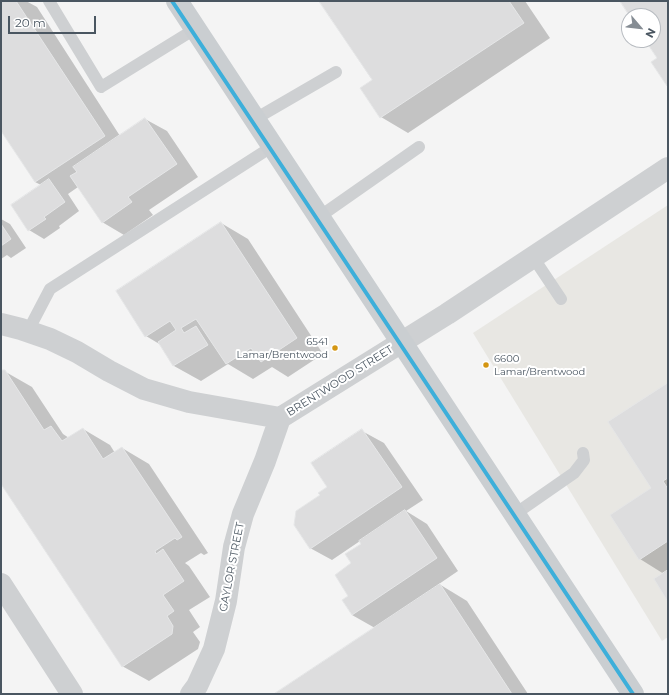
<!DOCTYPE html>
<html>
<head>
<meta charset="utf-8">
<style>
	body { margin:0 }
	#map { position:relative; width:669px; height:695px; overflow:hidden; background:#f4f4f4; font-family:Montserrat,sans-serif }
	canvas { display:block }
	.frame { position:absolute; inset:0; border:2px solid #4a5661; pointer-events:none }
	.north { position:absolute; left:621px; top:8px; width:40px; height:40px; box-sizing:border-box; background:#fff; border:1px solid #b7bbc0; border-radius:50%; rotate:118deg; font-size:11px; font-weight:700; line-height:16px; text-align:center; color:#4a5661 }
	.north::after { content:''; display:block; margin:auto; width:14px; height:18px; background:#868d94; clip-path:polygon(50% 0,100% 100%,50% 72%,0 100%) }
	.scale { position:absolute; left:8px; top:16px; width:88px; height:18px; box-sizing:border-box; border:2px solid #4a5661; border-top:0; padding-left:5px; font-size:12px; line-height:14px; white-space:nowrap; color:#4a5661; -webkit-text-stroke:3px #fff; paint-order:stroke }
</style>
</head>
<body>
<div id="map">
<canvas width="669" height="695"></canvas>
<div class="frame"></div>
<div class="north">N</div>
<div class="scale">20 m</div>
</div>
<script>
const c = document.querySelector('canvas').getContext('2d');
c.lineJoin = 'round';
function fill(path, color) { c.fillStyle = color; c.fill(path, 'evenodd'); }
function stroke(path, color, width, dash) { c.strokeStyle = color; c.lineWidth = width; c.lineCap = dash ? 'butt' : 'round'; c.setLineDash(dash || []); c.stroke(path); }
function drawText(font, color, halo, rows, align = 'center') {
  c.font = font + ' Montserrat,sans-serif'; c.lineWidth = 4; c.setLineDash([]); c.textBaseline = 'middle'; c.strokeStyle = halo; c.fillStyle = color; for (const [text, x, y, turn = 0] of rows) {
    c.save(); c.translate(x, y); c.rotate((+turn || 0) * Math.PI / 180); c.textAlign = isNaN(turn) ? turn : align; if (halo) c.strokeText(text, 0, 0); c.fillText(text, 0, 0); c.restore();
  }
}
const commercial = new Path2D(`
	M 668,205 L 668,637 L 662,641 L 473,333 Z`);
const shadow = new Path2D(`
	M 1,1 L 26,1 L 37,7 L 120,136 L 145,119 L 167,131 L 198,177 L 149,210 L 153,215 L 124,235 L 102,222 L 78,187 L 68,194 L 79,211 L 59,226 L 60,228 L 44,239 L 29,230 L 41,185 L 35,182 L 1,129 Z
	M 320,1 L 525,1 L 550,38 L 408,133 L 381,117 L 373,80 Z
	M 1,219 L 10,224 L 26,248 L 11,258 L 7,255 L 1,259 Z
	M 221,223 L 248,239 L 323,354 L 288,377 L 272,367 L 253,379 L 228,364 L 201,381 L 174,366 L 161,345 L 146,336 Z
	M 1,371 L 4,371 L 32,387 L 63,434 L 69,438 L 83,429 L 110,445 L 115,453 L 122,448 L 149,464 L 208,553 L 204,555 L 201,553 L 185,563 L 189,566 L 210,597 L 189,610 L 200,627 L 193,632 L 200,642 L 198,649 L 149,681 L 122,666 L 1,482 Z
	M 668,384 L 668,600 L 664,574 L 640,559 L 653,489 Z
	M 362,431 L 384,443 L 423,500 L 406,511 L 427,524 L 458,571 L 439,584 L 467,601 L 528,694 L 276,694 L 375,628 L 352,615 L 350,596 L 353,564 L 362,544 L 360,541 L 332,560 L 310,548 L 321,496 L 328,487 Z`);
const building = new Path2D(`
	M 1,1 L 16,1 L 105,136 L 35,182 L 1,131 Z
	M 319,1 L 509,1 L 524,23 L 380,118 L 360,88 L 372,80 Z
	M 620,1 L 668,1 L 668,85 L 667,86 L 651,62 L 657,58 L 645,40 L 653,40 L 653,16 L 630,16 Z
	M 145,118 L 177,164 L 128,197 L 132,202 L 102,223 L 70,176 L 77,172 L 73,167 Z
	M 49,179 L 65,202 L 44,217 L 46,219 L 28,231 L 11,205 Z
	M 221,222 L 297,338 L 261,362 L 251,348 L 226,364 L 196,319 L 181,328 L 184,333 L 196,326 L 208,345 L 173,366 L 158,342 L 176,330 L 170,321 L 145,337 L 116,291 Z
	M 1,224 L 11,239 L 1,246 Z
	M 1,370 L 5,370 L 44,430 L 51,426 L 62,441 L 83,428 L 103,459 L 122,447 L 182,537 L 177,540 L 175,538 L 155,551 L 156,554 L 163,549 L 184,581 L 163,595 L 174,611 L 167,616 L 173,626 L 172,634 L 122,667 L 1,484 Z
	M 668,383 L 668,478 L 663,481 L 668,489 L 668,541 L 639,560 L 610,515 L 651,488 L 608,422 Z
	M 362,429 L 402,487 L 310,549 L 294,525 L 296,511 L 320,495 L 318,493 L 327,487 L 311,463 Z
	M 405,510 L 437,558 L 352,615 L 342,600 L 348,596 L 335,575 L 351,563 L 345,554 L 361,544 L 359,541 Z
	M 668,570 L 668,602 L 654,579 Z
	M 440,584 L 512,694 L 274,694 Z`);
const service = new Path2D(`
	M 49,1 L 101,87 L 195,29
	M 255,119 L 336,72
	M 319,217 L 419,147
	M 533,257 L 561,299
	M 28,331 L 50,289 L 273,146
	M 515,514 L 574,473 L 584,460 L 583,453`);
const minor = new Path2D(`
	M 1,324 L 21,329 L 50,339 L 77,352 L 109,371 L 144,389 L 189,402 L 280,418 L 447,314 L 668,168
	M 1,584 L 72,694
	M 191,694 L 197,686 L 214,649 L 226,601 L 234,547 L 243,514 L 265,461 L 280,418`);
const primary = new Path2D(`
	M 177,1 L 633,694`);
const rail1 = new Path2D(`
	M 172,1 L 633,694`);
const markers = [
	[335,348,3.5,"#d49613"],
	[486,365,3.5,"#d49613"]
];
const busNames = [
	["6541",328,342],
	["Lamar/Brentwood",328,355],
	["6600",494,359,"left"],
	["Lamar/Brentwood",494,372,"left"]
];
const streetNames = [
	["BRENTWOOD STREET",340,381,-32],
	["GAYLOR STREET",232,567,-79]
];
fill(commercial, '#e8e7e3');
fill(shadow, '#0003');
fill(building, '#ddddde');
stroke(building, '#e5e6e7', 1);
stroke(service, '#ced0d2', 12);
stroke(minor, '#ced0d2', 22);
stroke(primary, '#caced1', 22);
stroke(rail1, '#3dafda', 4);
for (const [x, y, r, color] of markers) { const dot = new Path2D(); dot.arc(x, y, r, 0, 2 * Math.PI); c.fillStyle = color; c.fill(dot); stroke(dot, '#fff', 1.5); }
drawText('10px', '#4a5661', '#fff', busNames, 'right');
drawText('11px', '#4a5661', '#fff', streetNames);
</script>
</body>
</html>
